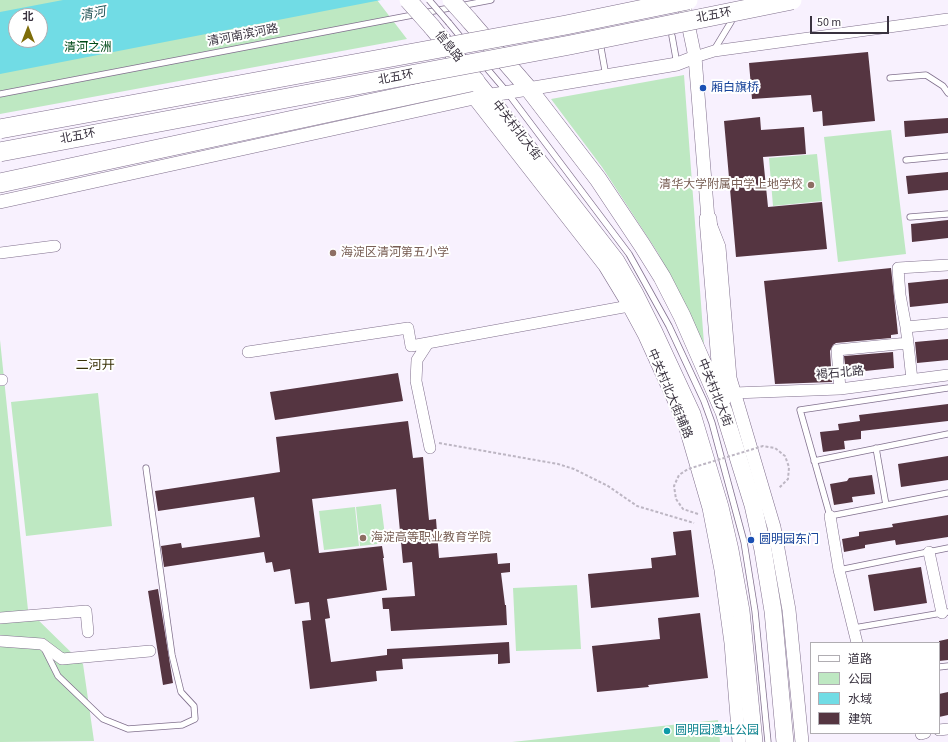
<!DOCTYPE html>
<html>
<head>
<meta charset="utf-8">
<style>
	body { margin:0 }
	#map { position:relative; width:948px; height:742px; overflow:hidden; background:#f8f1fe; font-family:"Source Sans 3","Noto Sans SC",sans-serif }
	canvas { display:block }
	.legend { position:absolute; left:810px; top:642px; width:130px; height:92px; box-sizing:border-box; background:#fff; border:1px solid #b0adb2; margin:0; padding:5px 7px; list-style:none; font-size:12px; color:#39323f }
	.legend li { display:flex; align-items:center; gap:8px; height:20px }
	.legend b { width:20px; border:1px solid #b0adb2 }
	.north { position:absolute; left:8px; top:8px; width:40px; height:40px; box-sizing:border-box; background:#fff; border:1px solid #b0adb2; border-radius:50%; rotate:0deg; font-size:11px; font-weight:700; line-height:16px; text-align:center; color:#39323f }
	.north::after { content:''; display:block; margin:auto; width:14px; height:18px; background:#7e6d09; clip-path:polygon(50% 0,100% 100%,50% 72%,0 100%) }
	.scale { position:absolute; left:810px; top:16px; width:79px; height:18px; box-sizing:border-box; border:2px solid #39323f; border-top:0; padding-left:5px; font-size:12px; line-height:14px; white-space:nowrap; color:#39323f; -webkit-text-stroke:3px #fff; paint-order:stroke }
</style>
</head>
<body>
<div id="map">
<canvas width="948" height="742"></canvas>
<ul class="legend">
<li><b style="height:5px;background:#fff"></b>道路</li>
<li><b style="height:11px;background:#bee8c2"></b>公园</li>
<li><b style="height:11px;background:#71dce5"></b>水域</li>
<li><b style="height:11px;background:#553541"></b>建筑</li>
</ul>
<div class="north">北</div>
<div class="scale">50 m</div>
</div>
<script>
const c = document.querySelector('canvas').getContext('2d');
c.lineJoin = 'round';
function fill(path, color) { c.fillStyle = color; c.fill(path, 'evenodd'); }
function stroke(path, color, width, dash) { c.strokeStyle = color; c.lineWidth = width; c.lineCap = dash ? 'butt' : 'round'; c.setLineDash(dash || []); c.stroke(path); }
function drawText(font, color, halo, rows, align = 'center') {
  c.font = font + ' "Source Sans 3","Noto Sans SC",sans-serif'; c.lineWidth = 4; c.setLineDash([]); c.textBaseline = 'middle'; c.strokeStyle = halo; c.fillStyle = color; for (const [text, x, y, turn = 0] of rows) {
    c.save(); c.translate(x, y); c.rotate((+turn || 0) * Math.PI / 180); c.textAlign = isNaN(turn) ? turn : align; if (halo) c.strokeText(text, 0, 0); c.fillText(text, 0, 0); c.restore();
  }
}
const green = new Path2D(`
	M 0,0 L 377,0 L 407,39 L 0,114 ZM 16,16 L 40,16 L 40,40 L 16,40 Z
	M 684,75 L 704,344 L 658,253 L 602,167 L 551,99 Z
	M 891,130 L 906,254 L 838,262 L 824,137 Z
	M 817,154 L 822,201 L 773,206 L 769,158 Z
	M 0,340 L 28,610 L 83,664 L 94,741 L 0,742 Z
	M 98,393 L 112,526 L 26,536 L 11,402 Z
	M 381,504 L 386,543 L 360,546 L 356,507 Z
	M 355,507 L 359,546 L 324,550 L 319,511 Z
	M 577,585 L 581,649 L 516,651 L 513,588 Z
	M 718,720 L 720,742 L 512,742 Z`);
const water = new Path2D(`
	M 63,0 L 381,0 L 0,74 L 0,12 ZM 16,16 L 40,16 L 40,40 L 16,40 Z`);
const building = new Path2D(`
	M 868,52 L 875,121 L 823,126 L 822,111 L 813,112 L 811,95 L 752,99 L 749,63 Z
	M 760,117 L 761,130 L 804,127 L 806,154 L 763,157 L 768,207 L 822,202 L 827,249 L 736,257 L 724,121 Z
	M 948,118 L 948,133 L 905,137 L 904,121 Z
	M 948,172 L 948,190 L 908,194 L 906,176 Z
	M 948,220 L 948,238 L 912,242 L 911,224 Z
	M 891,268 L 898,334 L 891,335 L 891,338 L 836,343 L 833,345 L 830,351 L 832,382 L 775,384 L 764,281 Z
	M 948,279 L 948,303 L 910,307 L 908,283 Z
	M 948,339 L 948,360 L 917,363 L 915,342 Z
	M 893,352 L 894,368 L 846,373 L 844,356 Z
	M 398,373 L 403,401 L 275,420 L 270,392 Z
	M 948,404 L 948,421 L 861,431 L 861,439 L 844,441 L 845,449 L 823,452 L 820,432 L 839,430 L 838,424 L 860,421 L 859,415 Z
	M 408,421 L 413,458 L 423,457 L 429,520 L 436,519 L 439,558 L 497,553 L 498,564 L 510,563 L 510,572 L 501,573 L 505,605 L 506,605 L 507,625 L 391,631 L 389,609 L 383,609 L 382,598 L 415,596 L 412,562 L 403,563 L 396,489 L 312,499 L 319,553 L 382,546 L 384,558 L 383,558 L 387,590 L 327,599 L 330,618 L 325,619 L 331,662 L 387,655 L 387,649 L 509,642 L 510,663 L 498,664 L 498,654 L 402,659 L 403,669 L 376,671 L 377,681 L 310,689 L 302,621 L 311,620 L 309,602 L 295,604 L 290,569 L 274,572 L 272,562 L 266,563 L 264,552 L 164,567 L 161,546 L 181,543 L 182,548 L 260,537 L 254,497 L 158,511 L 155,491 L 280,472 L 276,437 Z
	M 948,456 L 948,480 L 901,487 L 898,464 Z
	M 872,475 L 875,494 L 852,497 L 853,502 L 834,505 L 830,484 L 847,481 L 849,478 Z
	M 948,515 L 948,537 L 896,545 L 895,540 L 865,545 L 865,548 L 844,552 L 842,539 L 859,536 L 859,532 L 893,527 L 892,524 Z
	M 691,530 L 699,597 L 591,608 L 588,574 L 652,568 L 651,558 L 676,555 L 673,532 Z
	M 921,567 L 927,603 L 874,611 L 868,575 Z
	M 158,589 L 173,683 L 163,685 L 148,591 Z
	M 700,613 L 708,678 L 648,685 L 649,687 L 597,692 L 592,646 L 660,639 L 658,618 Z
	M 948,639 L 948,660 L 939,661 L 939,641 Z
	M 948,692 L 948,715 L 939,717 L 939,694 Z`);
const path = new Path2D(`
	M 439,443 L 558,464 L 574,469 L 608,486 L 637,506 L 694,523`);
const service = new Path2D(`
	M 449,23 L 463,40
	M 672,36 L 677,64
	M 601,48 L 606,76
	M 714,50 L 731,22
	M 484,65 L 507,92 L 629,254 L 669,326 L 704,401 L 712,423 L 744,542 L 755,611 L 768,742
	M 890,78 L 926,75 L 943,86 L 948,93
	M 0,94 L 491,0
	M 906,160 L 948,156
	M 910,217 L 948,214
	M 948,388 L 800,410 L 830,516 L 948,493
	M 876,448 L 886,505
	M 814,461 L 948,434
	M 839,570 L 948,548
	M 854,628 L 948,612
	M 45,650 L 58,676 L 103,719 L 128,729 L 182,725 L 195,719 L 194,706 L 181,692 L 172,655 L 146,468
	M 939,667 L 948,666`);
const minor = new Path2D(`
	M 695,57 L 714,51 L 948,19
	M 0,253 L 55,246
	M 906,327 L 900,295 L 898,268 L 948,265
	M 428,343 L 417,360 L 416,381 L 430,448
	M 908,343 L 906,327 L 948,323
	M 248,352 L 408,328 L 411,346 L 629,306
	M 0,380 L 2,380
	M 840,389 L 837,350 L 908,343 L 912,380
	M 734,393 L 840,389 L 948,375
	M 830,516 L 839,570 L 857,643
	M 929,552 L 942,613
	M 0,618 L 86,611 L 88,632
	M 0,641 L 42,644 L 62,659 L 150,651
	M 939,730 L 948,729
	M 921,734 L 925,733`);
const tertiary = new Path2D(`
	M 683,0 L 695,57 L 708,219 L 719,247 L 730,378 L 774,527 L 789,610 L 802,742
	M 474,98 L 605,266 L 625,299 L 645,336 L 684,422 L 709,508 L 721,570 L 731,643 L 739,742
	M 0,202 L 474,98 L 677,64 L 695,57`);
const primary = new Path2D(`
	M 469,20 L 528,88 L 598,179 L 642,245 L 662,277 L 682,316 L 724,412 L 753,505 L 763,550 L 773,611 L 785,742
	M 432,27 L 487,95 L 616,261 L 635,294 L 654,332 L 692,414 L 720,507 L 730,550 L 741,611 L 754,742
	M 708,219 L 723,398`);
const motorway = new Path2D(`
	M 0,183 L 475,81`);
const pathBridge = new Path2D(`
	M 698,514 L 683,509 L 676,499 L 674,486 L 679,475 L 688,469 L 763,446 L 775,448 L 785,456 L 789,467 L 788,479 L 779,488`);
const serviceBridge = new Path2D(`
	M 429,0 L 449,23`);
const primaryBridge = new Path2D(`
	M 408,0 L 432,27
	M 451,0 L 469,20`);
const motorwayBridge = new Path2D(`
	M 0,129 L 566,25 L 688,0
	M 0,152 L 570,45 L 792,0`);
const markers = [
	[703,88,4,"#1a4fb4"],
	[811,185,4,"#8d6e63"],
	[333,253,4,"#8d6e63"],
	[363,538,4,"#8d6e63"],
	[751,540,4,"#1a4fb4"],
	[667,731,4,"#0f9aa8"]
];
const streetNames = [
	["北五环",714,16,-11],
	["清河南滨河路",243,36,-11],
	["信息路",448,47,51],
	["北五环",396,78,-11],
	["中关村北大街",516,131,52],
	["北五环",78,137,-11],
	["褐石北路",840,374,-5],
	["中关村北大街",714,393,68],
	["中关村北大街辅路",669,394,67]
];
const parkNames = [
	["清河之洲",88,48]
];
const transitNames = [
	["厢白旗桥",711,88],
	["圆明园东门",759,540]
];
const educationNames = [
	["清华大学附属中学上地学校",803,185,"right"],
	["海淀区清河第五小学",341,253],
	["海淀高等职业教育学院",371,538]
];
const cultureNames = [
	["圆明园遗址公园",675,731]
];
const waterNames = [
	["清河",93,15,-11]
];
const neighbourhoodNames = [
	["二河开",95,366]
];
fill(green, '#bee8c2');
fill(water, '#71dce5');
fill(building, '#553541');
stroke(service, '#80708d', 7);
stroke(minor, '#80708d', 12);
stroke(tertiary, '#80708d', 14);
stroke(primary, '#80708d', 18);
stroke(motorway, '#80708d', 20);
stroke(path, '#bdb6c3', 2, [3, 2]);
stroke(service, '#fff', 5.5);
stroke(minor, '#fff', 11);
stroke(tertiary, '#fff', 13);
stroke(primary, '#fff', 17);
stroke(motorway, '#fff', 19);
stroke(serviceBridge, '#80708d', 7, []);
stroke(primaryBridge, '#80708d', 18, []);
stroke(motorwayBridge, '#80708d', 20, []);
stroke(pathBridge, '#bdb6c3', 2, [3, 2]);
stroke(serviceBridge, '#fff', 5.5);
stroke(primaryBridge, '#fff', 17);
stroke(motorwayBridge, '#fff', 19);
for (const [x, y, r, color] of markers) { const dot = new Path2D(); dot.arc(x, y, r, 0, 2 * Math.PI); c.fillStyle = color; c.fill(dot); stroke(dot, '#fff', 1.5); }
drawText('12px', '#39323f', '#fff', streetNames);
drawText('12px', '#004917', '#fff', parkNames);
drawText('12px', '#164399', '#fff', transitNames, 'left');
drawText('12px', '#785e54', '#fff', educationNames, 'left');
drawText('12px', '#0d838f', '#fff', cultureNames, 'left');
drawText('italic 13px', '#265659', '#fff', waterNames);
drawText('13px', '#393106', '#fff', neighbourhoodNames);
</script>
</body>
</html>
